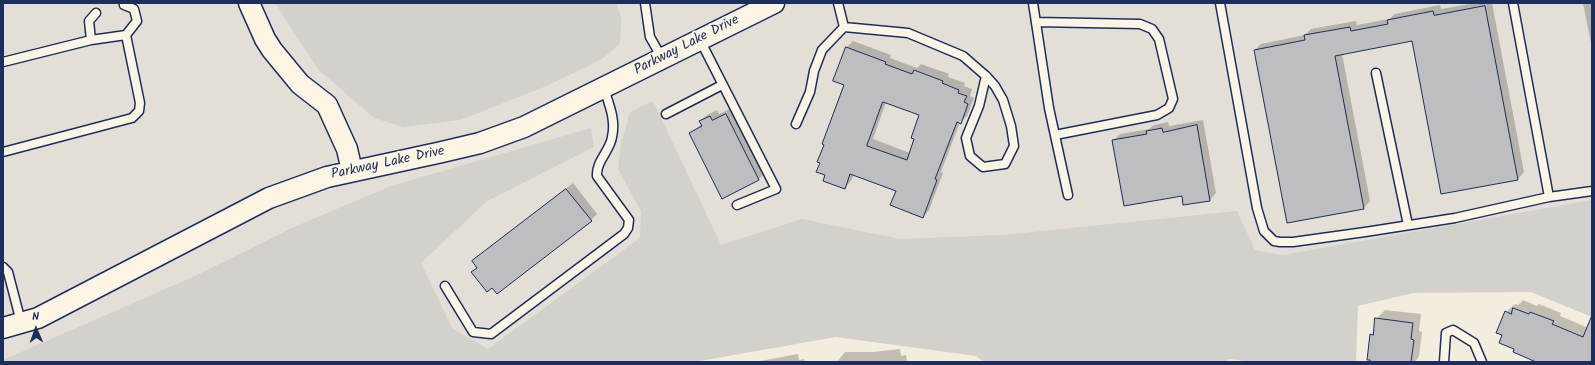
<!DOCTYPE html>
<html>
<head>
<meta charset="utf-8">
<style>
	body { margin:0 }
	#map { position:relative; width:1595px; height:365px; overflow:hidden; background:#f3ede0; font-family:Kalam,sans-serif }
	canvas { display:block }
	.frame { position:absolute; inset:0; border:4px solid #1b2f5e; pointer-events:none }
	.north { position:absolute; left:16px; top:309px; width:40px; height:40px; -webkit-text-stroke:3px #fcf5e5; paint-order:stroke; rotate:358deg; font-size:11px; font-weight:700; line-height:16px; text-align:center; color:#1b2f5e }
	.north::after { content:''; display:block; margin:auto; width:14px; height:18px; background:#1b2f5e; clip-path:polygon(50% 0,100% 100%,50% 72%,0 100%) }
</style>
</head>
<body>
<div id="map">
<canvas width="1595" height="365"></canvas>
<div class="frame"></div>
<div class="north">N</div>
</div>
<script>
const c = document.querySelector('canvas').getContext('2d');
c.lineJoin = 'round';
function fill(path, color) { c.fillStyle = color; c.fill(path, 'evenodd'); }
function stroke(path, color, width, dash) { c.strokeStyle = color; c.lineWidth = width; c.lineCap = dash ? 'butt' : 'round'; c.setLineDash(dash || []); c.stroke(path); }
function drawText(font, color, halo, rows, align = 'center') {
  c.font = font + ' Kalam,sans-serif'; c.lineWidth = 4; c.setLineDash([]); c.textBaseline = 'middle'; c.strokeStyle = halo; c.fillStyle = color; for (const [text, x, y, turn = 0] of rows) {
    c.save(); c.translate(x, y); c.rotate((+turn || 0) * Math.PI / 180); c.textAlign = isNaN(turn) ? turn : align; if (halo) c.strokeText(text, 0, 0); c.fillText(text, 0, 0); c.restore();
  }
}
const built = new Path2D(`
	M 3,3 L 1592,3 L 1592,277 L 652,316 L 584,362 L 3,362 Z`);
const green = new Path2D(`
	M 275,3 L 616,3 L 621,17 L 620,43 L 602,59 L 549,85 L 460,120 L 403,127 L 374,118 L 318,69 Z
	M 653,101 L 721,245 L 802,219 L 900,239 L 1003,235 L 1237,211 L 1255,250 L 1283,255 L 1592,200 L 1592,317 L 1531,292 L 1413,293 L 1358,306 L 1356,362 L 1251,362 L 1230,359 L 1224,362 L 984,362 L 976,356 L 836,337 L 694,362 L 3,362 L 3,360 L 193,277 L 294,227 L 391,186 L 591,128 L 594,147 L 487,201 L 421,263 L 452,328 L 488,349 L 640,238 L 641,211 L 618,169 L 621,144 L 630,112 Z`);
const shadow = new Path2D(`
	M 1475,3 L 1492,3 L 1524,172 L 1518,179 L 1442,193 L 1413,40 L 1342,54 L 1370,201 L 1364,208 L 1288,222 L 1255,50 L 1261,44 L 1305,35 L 1311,29 L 1356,21 L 1357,25 L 1389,19 L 1395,14 L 1440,5 L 1441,9 Z
	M 1583,3 L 1592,3 L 1592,48 Z
	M 853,41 L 891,55 L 890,58 L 917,68 L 921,64 L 949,74 L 948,77 L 965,83 L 964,86 L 972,89 L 970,96 L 974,98 L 967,116 L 960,122 L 941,172 L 943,173 L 929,210 L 923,217 L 897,191 L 854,175 L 851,181 L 845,188 L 845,85 L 847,47 ZM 886,102 L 920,114 L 910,153 L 873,139 Z
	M 732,108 L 765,173 L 759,179 L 723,197 L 690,133 L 702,124 L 700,121 L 707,115 L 717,110 L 719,114 Z
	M 1203,120 L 1216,193 L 1210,200 L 1183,195 L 1113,141 L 1120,134 L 1149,129 L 1154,125 L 1168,122 L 1169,126 Z
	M 573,183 L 597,214 L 591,220 L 493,286 L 472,272 L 477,267 L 473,261 L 480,255 Z
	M 1523,300 L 1537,306 L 1539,304 L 1561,313 L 1560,316 L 1591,329 L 1592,327 L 1592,362 L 1547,362 L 1516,349 L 1503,335 L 1506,312 L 1515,304 L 1518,305 Z
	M 1385,310 L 1421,314 L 1419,331 L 1422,332 L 1419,356 L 1415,362 L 1371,362 L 1371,335 L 1375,331 L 1376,319 Z
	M 900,349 L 901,356 L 906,355 L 907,362 L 837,362 L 845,352 L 873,352 Z
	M 798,354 L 799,360 L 804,359 L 805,362 L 755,362 Z`);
const building = new Path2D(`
	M 1485,6 L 1518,180 L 1441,194 L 1412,41 L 1335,56 L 1364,209 L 1287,223 L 1254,50 L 1305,40 L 1304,35 L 1350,27 L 1351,31 L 1388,24 L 1387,20 L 1433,11 L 1434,15 Z
	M 846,47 L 886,62 L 885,64 L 912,74 L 914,70 L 943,81 L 942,83 L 959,90 L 958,93 L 967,96 L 964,102 L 968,104 L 961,124 L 957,122 L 935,179 L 937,180 L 923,218 L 890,205 L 896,191 L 850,174 L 845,189 L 823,181 L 825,175 L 816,172 L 820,163 L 817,162 L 824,145 L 822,144 L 844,85 L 833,81 ZM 883,102 L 919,115 L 911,138 L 914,139 L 907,160 L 867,146 Z
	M 726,114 L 759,180 L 722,199 L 689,133 L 702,126 L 699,121 L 710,116 L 712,120 Z
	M 1197,125 L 1210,201 L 1183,205 L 1182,196 L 1124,206 L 1112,140 L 1147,134 L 1146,131 L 1162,128 L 1163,132 Z
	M 566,189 L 592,221 L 497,294 L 492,288 L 487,292 L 471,272 L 477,268 L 472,261 Z
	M 1513,308 L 1529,314 L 1530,312 L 1554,321 L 1552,324 L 1583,337 L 1592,315 L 1592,362 L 1536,362 L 1513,352 L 1514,349 L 1499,343 L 1502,335 L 1496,333 L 1505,311 L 1511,314 Z
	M 1375,318 L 1413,323 L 1411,339 L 1414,340 L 1411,362 L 1370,362 L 1370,360 L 1367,360 L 1370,334 L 1373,335 Z`);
const service = new Path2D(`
	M 645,3 L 650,37 L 662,58
	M 838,3 L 844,27 L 908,33 L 963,56 L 986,76 L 995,86 L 1003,100 L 1011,126 L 1014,146 L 1005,164 L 983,167 L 970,156 L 966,138 L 979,106 L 986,76
	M 1033,3 L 1049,108 L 1068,195
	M 1220,3 L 1257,208 L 1264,231 L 1274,241 L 1280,242 L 1293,242 L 1365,232 L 1455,218 L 1549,197
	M 1513,3 L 1549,197 L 1592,191
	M 124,5 L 134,9 L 137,21 L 126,35
	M 1036,22 L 1140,24 L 1152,29 L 1159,39 L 1173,99 L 1169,108 L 1157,115 L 1055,135
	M 91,40 L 89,21 L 96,13
	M 700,40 L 776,189 L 737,205
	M 3,62 L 91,40 L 126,35 L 140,103 L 139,111 L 132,118 L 3,152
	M 1376,73 L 1408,225
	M 666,114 L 722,85
	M 796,124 L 810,92 L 814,71 L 822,50 L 844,27
	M 3,267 L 8,272 L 21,322
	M 445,286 L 473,332 L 491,334 L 624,234 L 628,228 L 629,220 L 597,176 C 596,161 610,151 612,137 C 616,120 609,104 604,89
	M 1444,362 L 1446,333 L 1453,330 L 1474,343 L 1482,362`);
const tertiary = new Path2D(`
	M 249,3 L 265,39 L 272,50 L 300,84 L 327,105 L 347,149 L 352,171
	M 3,328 L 38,318 L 269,198 L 327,177 L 442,152 L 480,143 L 524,127 L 774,3`);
const streetNames = [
	["Parkway Lake Drive",687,46,-27],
	["Parkway Lake Drive",388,164,-12]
];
fill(built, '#e3dfd6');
fill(green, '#d3d1cc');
fill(shadow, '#0003');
fill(building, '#bebec0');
stroke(building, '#1b2f5e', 1);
stroke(service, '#1b2f5e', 11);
stroke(tertiary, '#1b2f5e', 23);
stroke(service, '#fcf5e5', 8);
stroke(tertiary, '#fcf5e5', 20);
drawText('14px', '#1b2f5e', '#fcf5e5', streetNames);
</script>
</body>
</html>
